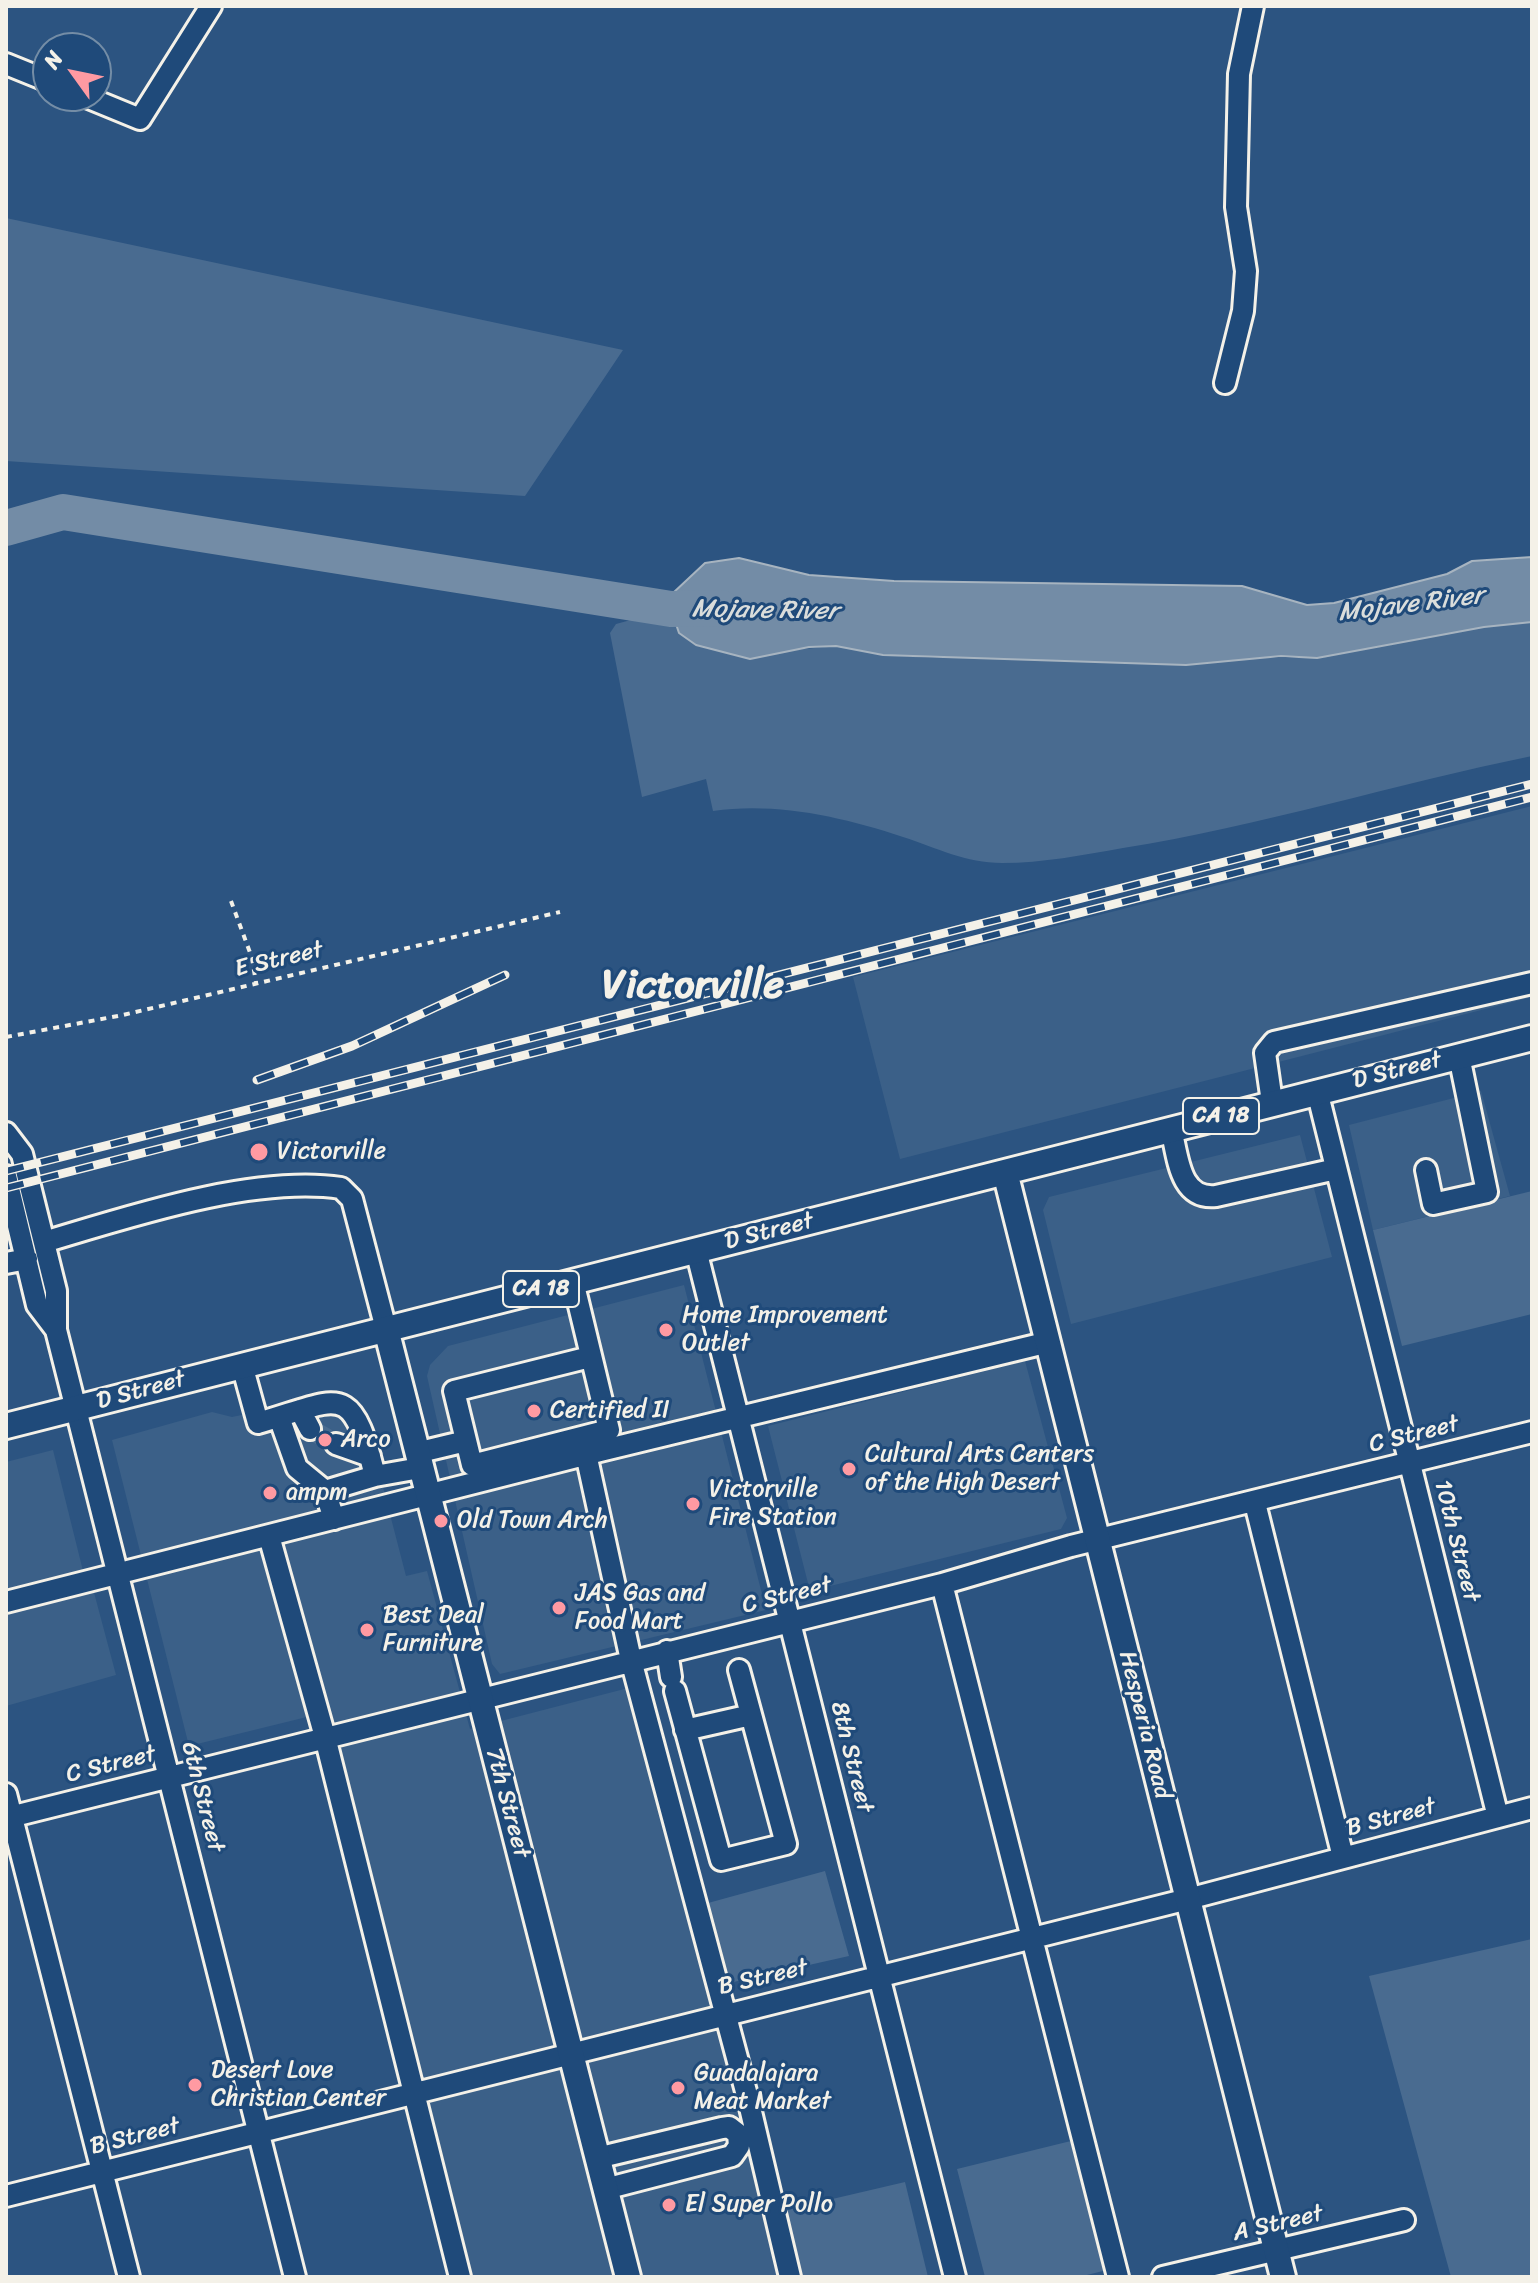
<!DOCTYPE html>
<html>
<head>
<meta charset="utf-8">
<style>
	body { margin:0 }
	#map { position:relative; width:1538px; height:2283px; overflow:hidden; background:#2c5481; font-family:Sriracha,sans-serif }
	canvas { display:block }
	.frame { position:absolute; inset:0; border:8px solid #f4f1e8; pointer-events:none }
	.north { position:absolute; left:32px; top:32px; width:80px; height:80px; box-sizing:border-box; background:#1f4a7a; border:2px solid #748da6; border-radius:50%; rotate:303deg; font-size:22px; font-weight:700; line-height:32px; text-align:center; color:#f4f1e8 }
	.north::after { content:''; display:block; margin:auto; width:28px; height:36px; background:#ff9aa2; clip-path:polygon(50% 0,100% 100%,50% 72%,0 100%) }
</style>
</head>
<body>
<div id="map">
<canvas width="1538" height="2283"></canvas>
<div class="frame"></div>
<div class="north">N</div>
</div>
<script>
const c = document.querySelector('canvas').getContext('2d');
c.lineJoin = 'round';
function fill(path, color) { c.fillStyle = color; c.fill(path, 'evenodd'); }
function stroke(path, color, width, dash) { c.strokeStyle = color; c.lineWidth = width; c.lineCap = dash ? 'butt' : 'round'; c.setLineDash(dash || []); c.stroke(path); }
function drawText(font, color, halo, rows, align = 'center') {
  c.font = font + ' Sriracha,sans-serif'; c.lineWidth = 6; c.setLineDash([]); c.textBaseline = 'middle'; c.strokeStyle = halo; c.fillStyle = color; for (const [text, x, y, turn = 0] of rows) {
    c.save(); c.translate(x, y); c.rotate((+turn || 0) * Math.PI / 180); c.textAlign = isNaN(turn) ? turn : align; if (halo) c.strokeText(text, 0, 0); c.fillText(text, 0, 0); c.restore();
  }
}
const built = new Path2D(`
	M 1532,806 L 1532,997 L 900,1159 L 853,977 Z
	M 1481,1091 L 1510,1196 L 1373,1230 L 1349,1125 Z
	M 1300,1135 L 1332,1257 L 1071,1324 L 1043,1210 L 1049,1197 Z
	M 684,1285 L 766,1610 L 500,1674 L 492,1664 L 427,1376 L 430,1365 L 448,1346 Z
	M 1025,1361 L 1067,1518 L 1061,1529 L 810,1591 L 768,1426 Z
	M 333,1396 L 364,1414 L 406,1576 L 427,1571 L 470,1729 L 636,1686 L 786,2277 L 463,2277 L 323,1713 L 189,1746 L 112,1440 L 212,1412 L 232,1417 Z
	M 53,1450 L 84,1575 L 6,1594 L 6,1462 Z
	M 92,1585 L 116,1675 L 6,1706 L 6,1608 Z`);
const green = new Path2D(`
	M 6,218 L 623,350 L 525,496 L 6,461 Z
	M 671,609 L 679,633 L 696,645 L 723,651 L 782,651 L 836,646 L 883,655 L 932,658 L 1318,658 L 1484,627 L 1532,622 L 1532,756 C 1395,784 1261,826 1123,848 C 1083,855 1043,863 1002,863 C 966,863 937,848 903,837 C 842,817 777,802 713,811 L 706,779 L 642,797 L 610,633 L 616,624 Z
	M 1532,1191 L 1532,1314 L 1402,1346 L 1373,1230 Z
	M 825,1871 L 849,1956 L 729,1983 L 708,1903 Z
	M 1532,1939 L 1532,2277 L 1451,2277 L 1369,1976 Z
	M 1079,2139 L 1111,2269 L 1079,2277 L 985,2277 L 957,2169 Z
	M 905,2182 L 928,2277 L 799,2277 L 781,2211 Z`);
const water = new Path2D(`
	M 1532,557 L 1532,622 L 1484,627 L 1317,658 L 1281,656 L 1186,665 L 883,655 L 836,646 L 809,647 L 750,659 L 696,645 L 679,633 L 671,609 L 673,593 L 705,563 L 739,558 L 809,575 L 894,581 L 1242,586 L 1307,605 L 1334,603 L 1447,574 L 1472,561 Z`);
const river = new Path2D(`
	M 6,528 L 63,512 L 671,609 L 721,608`);
const minorTunnel = new Path2D(`
	M 310,1429 L 336,1444`);
const path = new Path2D(`
	M 231,901 L 252,958 L 256,983
	M 6,1037 L 123,1015 L 560,912`);
const minor = new Path2D(`
	M 6,64 L 48,81
	M 84,96 L 140,119 L 211,6
	M 1225,383 L 1243,311 L 1246,271 L 1236,207 L 1239,74 L 1253,6
	M 1317,1091 L 1498,1817
	M 1272,1102 L 1265,1053 L 1274,1042 L 1532,983
	M 1171,1129 C 1178,1156 1179,1200 1216,1196 L 1336,1169
	M 6,1133 L 22,1154 L 56,1291 L 56,1330 L 295,2277
	M 1426,1170 L 1433,1204 L 1487,1192 L 1459,1056
	M 6,1176 L 37,1305 L 56,1330
	M 44,1242 C 128,1217 253,1175 341,1188 L 352,1199 L 386,1329
	M 696,1250 L 955,2277
	M 6,1263 L 27,1259
	M 573,1281 L 609,1430 L 472,1465 L 454,1391 L 590,1357
	M 242,1365 L 258,1423 C 341,1399 351,1379 375,1476 L 420,1468
	M 300,1410 L 310,1429
	M 279,1417 L 297,1468 L 325,1491 L 334,1519
	M 336,1444 L 370,1456
	M 416,1453 L 466,1441
	M 586,1454 L 631,1660 L 748,2099 L 790,2277
	M 325,1491 L 375,1476
	M 1255,1503 L 1343,1857
	M 269,1536 L 325,1737 L 460,2277
	M 942,1584 L 1118,2277
	M 6,1602 L 600,1451 L 1049,1342
	M 667,1651 L 671,1677
	M 675,1691 L 721,1860 L 786,1844 L 739,1670
	M 685,1730 L 751,1715
	M 6,1794 L 129,2277
	M 6,1818 L 942,1584 L 1071,1546 L 1532,1432
	M 597,2158 L 722,2128 L 729,2127 L 738,2134 L 739,2146 L 732,2156 L 605,2189
	M 6,2196 L 1188,1899 L 1532,1808
	M 1163,2277 L 1404,2220`);
const major = new Path2D(`
	M 1005,1172 L 1283,2277
	M 386,1329 L 628,2277
	M 6,1426 L 1532,1038`);
const rail = new Path2D(`
	M 257,1080 L 352,1046 L 505,975
	M 6,1171 L 1532,784
	M 6,1188 L 1532,797`);
const markers = [
	[259,1152,10,"#ff9aa2"],
	[666,1330,8,"#ff9aa2"],
	[534,1411,8,"#ff9aa2"],
	[325,1440,8,"#ff9aa2"],
	[849,1469,8,"#ff9aa2"],
	[270,1493,8,"#ff9aa2"],
	[693,1504,8,"#ff9aa2"],
	[441,1521,8,"#ff9aa2"],
	[559,1608,8,"#ff9aa2"],
	[367,1630,8,"#ff9aa2"],
	[195,2085,8,"#ff9aa2"],
	[678,2088,8,"#ff9aa2"],
	[669,2205,8,"#ff9aa2"]
];
const shields = [
	[1221,1116,76],
	[541,1289,76]
];
const shieldNames = [
	["CA 18",1221,1116],
	["CA 18",541,1289]
];
const streetNames = [
	["E Street",279,960,-13],
	["D Street",1397,1071,-14],
	["D Street",769,1232,-14],
	["D Street",141,1391,-15],
	["C Street",1414,1435,-14],
	["10th Street",1456,1541,76],
	["C Street",787,1596,-14],
	["Hesperia Road",1144,1725,76],
	["8th Street",851,1757,76],
	["C Street",111,1765,-14],
	["6th Street",202,1797,76],
	["7th Street",507,1803,75],
	["B Street",1391,1818,-15],
	["B Street",763,1978,-13],
	["B Street",135,2137,-14],
	["A Street",1278,2224,-13]
];
const poiNames = [
	["Victorville",277,1152],
	["Home Improvement",682,1316],
	["Outlet",682,1344],
	["Certified II",550,1411],
	["Arco",341,1440],
	["Cultural Arts Centers",865,1455],
	["of the High Desert",865,1483],
	["Victorville",709,1490],
	["Fire Station",709,1518],
	["ampm",286,1493],
	["Old Town Arch",457,1521],
	["JAS Gas and",575,1594],
	["Food Mart",575,1622],
	["Best Deal",383,1616],
	["Furniture",383,1644],
	["Desert Love",211,2071],
	["Christian Center",211,2099],
	["Guadalajara",694,2074],
	["Meat Market",694,2102],
	["El Super Pollo",685,2205]
];
const waterNames = [
	["Mojave River",1411,605,-7],
	["Mojave River",765,611,1]
];
const townNames = [
	["Victorville",693,987]
];
fill(built, '#3b6088');
fill(green, '#496b90');
fill(water, '#738ca6');
stroke(water, '#a7b4c0', 2);
stroke(river, '#738ca6', 36);
stroke(minorTunnel, '#4a6c90', 20, [20, 10]);
stroke(minor, '#f4f1e8', 26);
stroke(major, '#f4f1e8', 30);
stroke(path, '#f4f1e8', 4, [6, 6]);
stroke(minor, '#1f4a7a', 20);
stroke(major, '#1f4a7a', 24);
stroke(rail, '#f4f1e8', 9);
stroke(rail, '#1f4a7a', 6, [18]);
for (const [x, y, r, color] of markers) { const dot = new Path2D(); dot.arc(x, y, r, 0, 2 * Math.PI); c.fillStyle = color; c.fill(dot); stroke(dot, '#1f4a7a', 3); }
for (const [x, y, w] of shields) { const box = new Path2D(); box.roundRect(x - w / 2, y - 18, w, 36, 6); c.fillStyle = '#1f4a7a'; c.fill(box); stroke(box, '#f4f1e8', 2); }
drawText('bold 22px', '#f4f1e8', null, shieldNames);
drawText('24px', '#f4f1e8', '#1f4a7a', streetNames);
drawText('24px', '#f4f1e8', '#1f4a7a', poiNames, 'left');
drawText('italic 26px', '#dadddb', '#1f4a7a', waterNames);
drawText('bold 40px', '#f4f1e8', '#1f4a7a', townNames);
</script>
</body>
</html>
